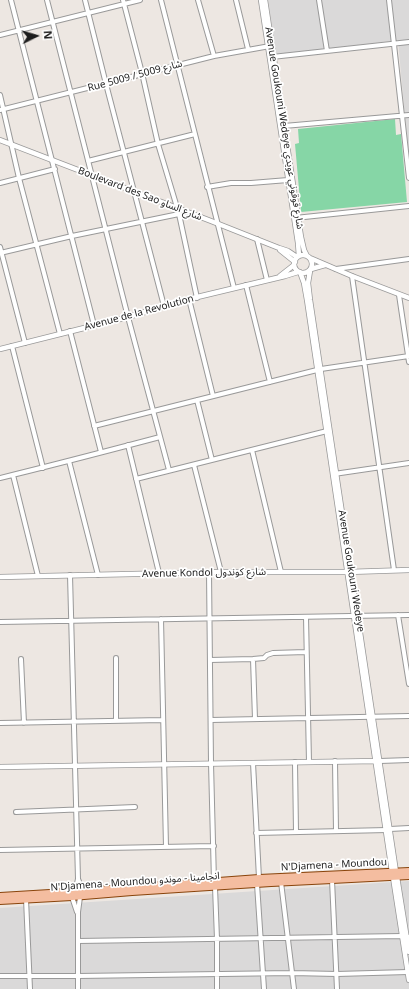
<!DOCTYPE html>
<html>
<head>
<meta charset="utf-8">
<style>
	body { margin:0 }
	#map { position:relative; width:409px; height:989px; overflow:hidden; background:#ede7e2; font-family:"Noto Sans",sans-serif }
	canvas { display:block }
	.north { position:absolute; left:16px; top:16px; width:40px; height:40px; -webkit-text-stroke:3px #fff; paint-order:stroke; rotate:85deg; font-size:11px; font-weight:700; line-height:16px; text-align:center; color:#1c1c1c }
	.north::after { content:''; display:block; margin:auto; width:14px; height:18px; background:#1c1c1c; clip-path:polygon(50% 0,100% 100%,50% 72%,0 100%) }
</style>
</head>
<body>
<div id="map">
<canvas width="409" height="989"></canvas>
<div class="north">N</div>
</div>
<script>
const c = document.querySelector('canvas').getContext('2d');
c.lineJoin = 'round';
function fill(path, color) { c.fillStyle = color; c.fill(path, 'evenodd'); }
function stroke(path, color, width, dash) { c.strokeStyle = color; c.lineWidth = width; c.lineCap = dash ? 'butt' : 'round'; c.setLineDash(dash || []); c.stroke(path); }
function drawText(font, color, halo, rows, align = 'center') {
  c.font = font + ' "Noto Sans","Noto Sans Arabic",sans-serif'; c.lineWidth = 3.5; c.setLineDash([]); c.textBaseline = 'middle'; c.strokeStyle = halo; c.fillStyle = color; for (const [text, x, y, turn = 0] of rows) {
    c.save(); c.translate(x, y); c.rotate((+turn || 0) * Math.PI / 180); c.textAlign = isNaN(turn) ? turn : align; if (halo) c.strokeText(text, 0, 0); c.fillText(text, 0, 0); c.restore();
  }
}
const residential = new Path2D(`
	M 268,0 L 409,0 L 409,163 L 398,40 L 334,48 L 305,53 L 276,54 Z
	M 409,881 L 409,989 L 0,989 L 0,908 Z`);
const pitch = new Path2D(`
	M 395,119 L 396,135 L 401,134 L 407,202 L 301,212 L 295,144 L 299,143 L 298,129 Z`);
const minor = new Path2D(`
	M 11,0 L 94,325
	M 47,0 L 128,317 L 169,470
	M 85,0 L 106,84 L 164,306
	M 123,0 L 142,73 L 158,144 L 179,214 L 197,298
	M 161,0 C 186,96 209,192 234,288
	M 198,0 L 214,56
	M 236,0 L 248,49
	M 319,0 L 327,51
	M 389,0 L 409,178
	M 0,35 L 140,0
	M 272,57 L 409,42
	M 0,95 L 19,178 L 60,334
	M 0,110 L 214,56 L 270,46
	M 284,126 L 409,115
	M 88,161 L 195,134
	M 0,183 L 55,169
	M 207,187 L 231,183 L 251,183 L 288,180
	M 295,218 L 409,206
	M 257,239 L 267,280
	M 0,247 L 25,343
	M 0,253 L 72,236 L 179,214
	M 336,269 L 409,259
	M 352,276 L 394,570
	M 246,285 L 270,382
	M 399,295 L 409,362
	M 189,299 L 213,396
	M 70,331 L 101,452
	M 12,346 L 43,468
	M 197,400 L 212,460
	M 94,426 L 321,369 L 409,356
	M 128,445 L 159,573
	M 252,450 L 281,572
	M 69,461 L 98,575
	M 194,465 L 221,572
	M 334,474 L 409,463
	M 13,475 L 38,576
	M 0,478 C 54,465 107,451 160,437
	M 136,479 L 327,431
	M 209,572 L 211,763 L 214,882
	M 70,575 L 78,879 L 75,892
	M 398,615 L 409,684
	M 306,617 L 309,762
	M 161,619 L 166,847
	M 0,622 L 409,615
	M 116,658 L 116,721
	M 21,659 L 24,723
	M 253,659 L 255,719
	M 210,660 L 253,659 L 264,658 L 267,655 L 273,653 L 306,652
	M 211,720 L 409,716
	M 0,723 L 163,720
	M 335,761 L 336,831
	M 380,761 L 409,760
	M 295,762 L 296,832
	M 253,763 L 259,878
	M 16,812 L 135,807
	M 390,829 L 409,828
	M 256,833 L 387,830
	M 0,850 L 214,846
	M 78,879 L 83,891
	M 332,880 L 337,989
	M 281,882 L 294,989
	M 257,884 L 264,989
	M 215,887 L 217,939 L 217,989
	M 72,897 L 77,912
	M 26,899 L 30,989
	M 78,941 L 402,936 L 409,937
	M 0,976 L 78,976 L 292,973 L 337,974 L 408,972
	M 78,989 L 78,912 L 80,897`);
const tertiary = new Path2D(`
	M 261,0 L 298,243 L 299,256
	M 265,0 L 301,237 L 304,250 L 307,256
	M 0,140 L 211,221 L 279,248 L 288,251 L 297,257
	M 280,250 L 295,262
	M294 264a9 9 0 1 1 18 0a9 9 0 1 1-18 0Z
	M 310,258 L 352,276 L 409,298
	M 311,269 L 325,265
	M 310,271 L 308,283 L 310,300 L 396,872
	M 300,272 L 304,283 L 307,300 L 392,872
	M 280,276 L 294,265
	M 0,349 L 128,317 L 189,299 L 285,276 L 298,272
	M 0,577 L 221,572 L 348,572 L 409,570
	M 0,767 L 378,761
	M 393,877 L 409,980
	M 397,877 L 409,952`);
const primary = new Path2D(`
	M 0,896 L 83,891 L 259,878 L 409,871
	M 0,901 L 72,897 L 132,892 L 271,883 L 332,880 L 409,876`);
const streetNames = [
	["Rue 5009 / شارع 5009",135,76,-15],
	["Avenue Goukouni Wedeye شارع قوقوني عويدي",284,128,81],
	["Boulevard des Sao شارع الساو",140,194,21],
	["Avenue de la Revolution",139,313,-15],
	["Avenue Goukouni Wedeye",351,571,81],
	["Avenue Kondol شارع كوندول",204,573,-1],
	["N'Djamena - Moundou",334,865,-3],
	["N'Djamena - Moundou انجامينا - موندو",135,882,-4]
];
fill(residential, '#dad9d9');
fill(pitch, '#86d6a6');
stroke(minor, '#999', 6);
stroke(tertiary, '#999', 6);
stroke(primary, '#89440b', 8);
stroke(minor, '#fff', 4);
stroke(tertiary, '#fff', 4.5);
stroke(primary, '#f4bda0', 6);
drawText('10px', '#1c1c1c', '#fff', streetNames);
</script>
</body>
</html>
